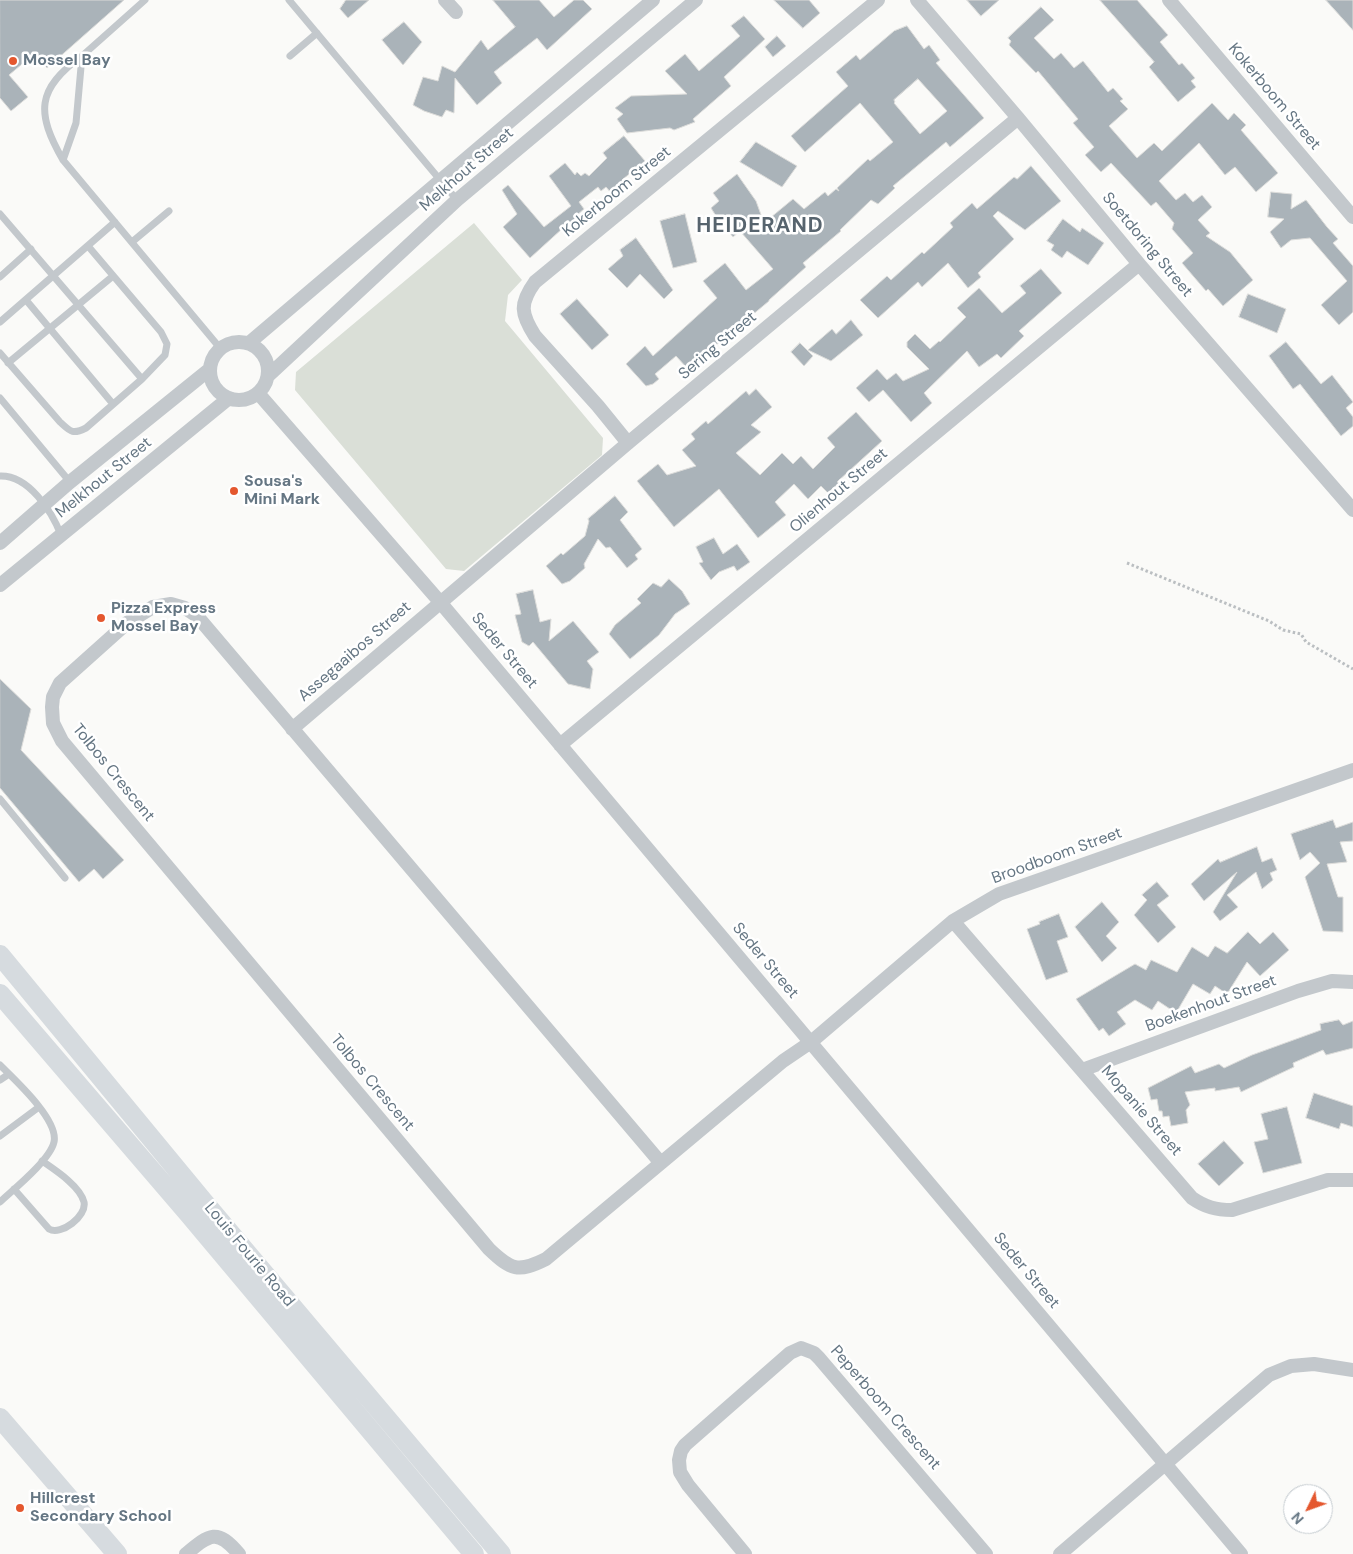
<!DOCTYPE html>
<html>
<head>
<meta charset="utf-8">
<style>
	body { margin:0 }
	#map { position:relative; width:1353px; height:1554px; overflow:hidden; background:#fafaf8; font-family:"DM Sans",sans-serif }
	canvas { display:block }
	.north { position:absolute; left:1283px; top:1484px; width:50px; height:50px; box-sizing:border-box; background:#fff; border:1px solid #c1c8cd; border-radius:50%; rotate:228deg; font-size:14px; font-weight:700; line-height:20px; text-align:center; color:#657683 }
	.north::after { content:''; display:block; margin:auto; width:18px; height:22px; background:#e4572e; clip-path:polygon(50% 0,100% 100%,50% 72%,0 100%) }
</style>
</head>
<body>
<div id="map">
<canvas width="1353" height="1554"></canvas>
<div class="north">N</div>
</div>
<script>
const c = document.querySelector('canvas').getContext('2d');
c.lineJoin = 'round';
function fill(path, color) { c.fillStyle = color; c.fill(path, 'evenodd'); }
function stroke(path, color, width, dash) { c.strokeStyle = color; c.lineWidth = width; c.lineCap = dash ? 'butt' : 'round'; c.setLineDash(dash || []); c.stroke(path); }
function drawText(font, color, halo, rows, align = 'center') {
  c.font = font + ' "DM Sans",sans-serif'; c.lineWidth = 5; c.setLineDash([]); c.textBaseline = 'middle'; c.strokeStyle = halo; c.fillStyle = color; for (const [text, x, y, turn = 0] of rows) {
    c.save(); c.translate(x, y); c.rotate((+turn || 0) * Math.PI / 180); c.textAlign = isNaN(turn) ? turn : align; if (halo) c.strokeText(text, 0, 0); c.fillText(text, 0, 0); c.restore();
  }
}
const green = new Path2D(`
	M 474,223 L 522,280 L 508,295 L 505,321 L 603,438 L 602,455 L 464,571 L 446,569 L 295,390 L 296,372 Z`);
const building = new Path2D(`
	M 0,0 L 124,0 L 47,68 L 34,54 L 9,75 L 28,97 L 11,111 L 0,98 Z
	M 346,0 L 369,0 L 348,18 L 340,9 Z
	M 493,0 L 539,0 L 554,17 L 574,0 L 583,0 L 592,9 L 547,50 L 537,38 L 494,72 L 502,83 L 477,105 L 455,78 L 454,113 L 446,110 L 442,117 L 424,111 L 413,105 L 423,77 L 438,81 L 442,66 L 455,72 L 481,40 L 488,50 L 515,27 Z
	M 774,0 L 809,0 L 820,13 L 803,28 Z
	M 967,0 L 999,0 L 981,16 Z
	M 1100,0 L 1137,0 L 1168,35 L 1160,42 L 1179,65 L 1182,63 L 1195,78 L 1191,81 L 1196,87 L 1178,102 L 1149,67 L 1154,62 Z
	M 1326,0 L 1353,0 L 1353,30 Z
	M 1041,7 L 1054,20 L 1034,38 L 1054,59 L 1061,53 L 1074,68 L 1083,61 L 1108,92 L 1113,88 L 1123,99 L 1120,101 L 1128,109 L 1109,126 L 1137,158 L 1154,143 L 1162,151 L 1212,103 L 1228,120 L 1234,113 L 1246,125 L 1241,130 L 1278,173 L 1256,192 L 1235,167 L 1225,175 L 1199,143 L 1159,181 L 1176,200 L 1185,193 L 1193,202 L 1202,195 L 1212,207 L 1198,220 L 1210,233 L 1206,236 L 1230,252 L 1253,280 L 1223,306 L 1208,289 L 1206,291 L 1182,263 L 1193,253 L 1172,229 L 1174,223 L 1156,202 L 1151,206 L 1111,163 L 1101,172 L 1085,155 L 1094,147 L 1073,123 L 1078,119 L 1038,71 L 1036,73 L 1009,45 L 1011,41 L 1008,38 Z
	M 744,16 L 765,39 L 724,77 L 731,86 L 693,119 L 695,122 L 674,130 L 670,128 L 627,133 L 617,119 L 623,114 L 615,108 L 631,96 L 687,94 L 665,71 L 685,54 L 699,71 L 740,36 L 731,26 Z
	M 404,22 L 422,42 L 403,65 L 382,40 Z
	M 907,26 L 924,49 L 929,45 L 940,60 L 936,63 L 984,118 L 950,147 L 946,142 L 893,186 L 895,188 L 878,204 L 871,200 L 840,230 L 841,231 L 803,263 L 806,267 L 769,300 L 769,301 L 721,341 L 687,368 L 676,356 L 655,374 L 659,379 L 653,384 L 646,386 L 626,364 L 645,346 L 653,356 L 717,298 L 703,281 L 725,263 L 746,290 L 773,269 L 740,231 L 733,237 L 716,216 L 711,208 L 719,201 L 713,193 L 737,174 L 756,201 L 764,223 L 793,199 L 804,209 L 825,192 L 828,196 L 836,189 L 839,191 L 837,188 L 868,159 L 870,161 L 893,142 L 860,103 L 805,152 L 791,136 L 848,86 L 836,72 L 856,55 L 860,60 L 894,31 ZM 918,79 L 947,111 L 920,134 L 894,103 L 895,102 L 894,100 Z
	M 777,36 L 786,46 L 773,57 L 765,47 Z
	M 624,136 L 645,161 L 622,180 L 625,183 L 612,194 L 606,187 L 601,191 L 598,187 L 579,202 L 584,209 L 577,215 L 580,220 L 565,231 L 563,228 L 530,258 L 503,227 L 517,214 L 502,190 L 508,185 L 544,227 L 571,206 L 549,176 L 565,163 L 575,175 L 577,172 L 581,176 L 585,173 L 589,176 L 607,158 L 603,153 Z
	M 756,142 L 797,166 L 782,187 L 740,162 Z
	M 1031,166 L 1061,201 L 1025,230 L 998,211 L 993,216 L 1014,239 L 978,273 L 981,277 L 968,288 L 948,263 L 922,287 L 918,282 L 878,318 L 860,300 L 887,276 L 891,280 L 922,252 L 924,254 L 953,227 L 950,223 L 972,203 L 977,209 L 1014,177 L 1017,179 Z
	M 1271,192 L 1292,194 L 1291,209 L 1306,200 L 1327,227 L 1338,239 L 1333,243 L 1353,266 L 1353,312 L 1339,325 L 1321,305 L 1347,281 L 1310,238 L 1291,240 L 1281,248 L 1270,232 L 1284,219 L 1268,217 Z
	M 685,214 L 697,262 L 673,268 L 660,221 Z
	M 1063,219 L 1080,232 L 1082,228 L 1104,243 L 1088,265 L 1067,251 L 1062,258 L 1051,250 L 1054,245 L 1047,241 Z
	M 636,238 L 673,290 L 664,299 L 640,274 L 627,288 L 608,269 L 623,256 L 620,250 Z
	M 1041,269 L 1062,293 L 1019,331 L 1024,336 L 1001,358 L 997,354 L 979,367 L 967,351 L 924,393 L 932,403 L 911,422 L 883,390 L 869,402 L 856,388 L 877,369 L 887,380 L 896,373 L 903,381 L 929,369 L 907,347 L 907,342 L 915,334 L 930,349 L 939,341 L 940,342 L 966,317 L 957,308 L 979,288 L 1002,313 L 1026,293 L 1020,286 Z
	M 1248,294 L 1286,309 L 1277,333 L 1239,317 Z
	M 577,299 L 609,335 L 592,350 L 560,314 Z
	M 851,320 L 863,335 L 831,361 L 808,350 L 832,329 L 836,334 Z
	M 1286,342 L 1321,384 L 1332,375 L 1353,402 L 1346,408 L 1353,417 L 1353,426 L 1341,436 L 1300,384 L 1293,389 L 1269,356 Z
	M 800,343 L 813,356 L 804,366 L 791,352 Z
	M 756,389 L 772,407 L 751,425 L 761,432 L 736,453 L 760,475 L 782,453 L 793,464 L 801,456 L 813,469 L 835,447 L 827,438 L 856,412 L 882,441 L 837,482 L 839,483 L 828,493 L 821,486 L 808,499 L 794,484 L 775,502 L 786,515 L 758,538 L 719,489 L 674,527 L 637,481 L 658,464 L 667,475 L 696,466 L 682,450 L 695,439 L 691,434 L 706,421 L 708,424 L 746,391 L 749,395 Z
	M 615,496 L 628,512 L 620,520 L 642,549 L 635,555 L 638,559 L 627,568 L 610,547 L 606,548 L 598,539 L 584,564 L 585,568 L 570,581 L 562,584 L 546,566 L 561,553 L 563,555 L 585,536 L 589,521 L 588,519 Z
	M 714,538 L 723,554 L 737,544 L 750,562 L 737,571 L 734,566 L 719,572 L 711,580 L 699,563 L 703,562 L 696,547 Z
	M 669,579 L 682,591 L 690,604 L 675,614 L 659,635 L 630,659 L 609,634 L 615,625 L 641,603 L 637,599 L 653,583 L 661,587 Z
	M 533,590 L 540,622 L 551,619 L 549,641 L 573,621 L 599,652 L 587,661 L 593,669 L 590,689 L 568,684 L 533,642 L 529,646 L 522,642 L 515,615 L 521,614 L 516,594 Z
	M 0,679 L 31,709 L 21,750 L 124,860 L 103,879 L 94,869 L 79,882 L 0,788 Z
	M 1333,820 L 1336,828 L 1353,822 L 1353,841 L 1340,842 L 1347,862 L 1327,864 L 1338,897 L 1343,897 L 1343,932 L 1323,931 L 1305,877 L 1320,863 L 1310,852 L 1300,860 L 1291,834 Z
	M 1257,847 L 1262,862 L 1272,858 L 1277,870 L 1270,873 L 1273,880 L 1262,889 L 1256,872 L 1227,895 L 1238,907 L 1220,921 L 1213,912 L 1237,872 L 1204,901 L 1191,884 L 1218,859 L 1220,862 Z
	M 1157,882 L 1169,896 L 1157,905 L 1176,927 L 1158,943 L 1134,915 L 1147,900 L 1142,895 Z
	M 1102,902 L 1119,922 L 1106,936 L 1117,948 L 1102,962 L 1075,927 Z
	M 1059,914 L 1068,937 L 1057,941 L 1068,972 L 1046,980 L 1027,929 L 1040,924 L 1039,922 Z
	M 1248,932 L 1260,944 L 1273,932 L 1289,950 L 1260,976 L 1247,962 L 1227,994 L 1215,986 L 1210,994 L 1193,984 L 1176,1013 L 1158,1001 L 1152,1010 L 1135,1000 L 1117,1012 L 1126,1024 L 1109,1036 L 1103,1028 L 1099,1031 L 1076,999 L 1135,964 L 1146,970 L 1151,960 L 1177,972 L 1192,947 L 1208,957 L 1215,946 L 1227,953 Z
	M 1339,1020 L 1343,1025 L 1353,1021 L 1353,1048 L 1326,1055 L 1323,1050 L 1293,1063 L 1294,1067 L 1241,1092 L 1239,1087 L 1215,1091 L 1215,1088 L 1185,1092 L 1190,1105 L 1186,1110 L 1188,1123 L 1171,1126 L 1169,1116 L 1163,1117 L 1162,1111 L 1159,1111 L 1157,1099 L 1151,1100 L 1148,1088 L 1191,1066 L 1195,1073 L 1219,1064 L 1224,1068 L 1252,1055 L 1321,1030 L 1320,1024 Z
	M 1314,1093 L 1353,1106 L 1353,1127 L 1341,1123 L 1339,1129 L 1306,1118 Z
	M 1287,1107 L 1302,1163 L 1263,1173 L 1254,1142 L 1268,1139 L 1261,1114 Z
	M 1224,1141 L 1244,1163 L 1219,1186 L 1198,1164 Z`);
const path = new Path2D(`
	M 1127,563 L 1269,621 L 1283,630 L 1301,634 L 1306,642 L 1353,669`);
const lane = new Path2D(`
	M 289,0 L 457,200
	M 82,56 C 36,89 36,113 63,160 L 220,348
	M 290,56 L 317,33
	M 63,160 L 76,123 L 82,56 L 145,0
	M 0,214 L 142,379
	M 132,242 L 169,211
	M 0,277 L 31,249
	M 26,300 L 113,404
	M 0,322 L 115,222
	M 0,353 L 60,422 C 70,431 72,435 86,428 L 142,379 L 165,355 L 167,344 L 161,332 L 88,246
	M 8,363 L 113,276
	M 0,398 L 70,482
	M 0,476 C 29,475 52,512 61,535
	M 0,799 L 65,878
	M 0,1065 C 15,1080 59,1120 54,1142 C 50,1160 14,1189 0,1202
	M 0,1080 L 9,1074
	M 0,1136 L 39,1107
	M 14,1189 L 49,1229 C 61,1236 87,1216 84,1202 C 80,1186 55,1170 42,1161`);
const street = new Path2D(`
	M 445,0 L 456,12
	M 917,0 L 1018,118 L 1139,264 L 1353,510
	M 1169,0 L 1353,217
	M210 371a29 29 0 1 1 58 0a29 29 0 1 1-58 0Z
	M 249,343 L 653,0
	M 268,376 L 457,200 L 696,0
	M 258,393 L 440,602 L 1241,1554
	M 628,443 L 598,406 L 535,336 C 521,314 519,304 535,282 L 878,0
	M 0,543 L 70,482 L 210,369
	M 0,585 L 229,398
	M 292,729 L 628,443 L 1018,118
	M 560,745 L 1139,264
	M 953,921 L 1192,1198 C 1205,1207 1216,1210 1232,1210 L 1328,1180 L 1353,1180
	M 1082,1070 L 1298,991 L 1332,981 L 1353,982
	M 660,1162 L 197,616 L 185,608 L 171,604 L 153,607 L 127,623 L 60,683 L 53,697 L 52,707 L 53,723 L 62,741 L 489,1249 C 511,1270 518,1273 546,1259 L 783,1061 L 811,1042 L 953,921 L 999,894 L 1353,770
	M 186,1554 C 210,1534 217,1528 239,1554
	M 745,1554 L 688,1485 L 680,1472 L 679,1460 L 681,1451 L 685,1445 L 790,1353 L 801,1348 L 814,1353 L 819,1358 L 986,1554
	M 1060,1554 L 1269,1375 L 1291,1366 L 1314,1364 L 1353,1370`);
const secondary = new Path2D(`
	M 0,955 L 203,1201 L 501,1554
	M 0,994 L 188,1213 L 474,1554
	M 0,1418 L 117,1554`);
const markers = [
	[13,61,5,"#e4572e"],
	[234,491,5,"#e4572e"],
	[101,618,5,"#e4572e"],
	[20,1508,5,"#e4572e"]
];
const poiNames = [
	["Mossel Bay",23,61],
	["Sousa's",244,482],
	["Mini Mark",244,500],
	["Pizza Express",111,609],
	["Mossel Bay",111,627],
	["Hillcrest",30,1499],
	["Secondary School",30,1517]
];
const streetNames = [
	["Kokerboom Street",1274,97,50],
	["Melkhout Street",467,170,-41],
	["Kokerboom Street",617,192,-39],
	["Soetdoring Street",1147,245,50],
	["Sering Street",718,346,-40],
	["Melkhout Street",104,478,-39],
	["Olienhout Street",839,491,-40],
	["Seder Street",504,651,50],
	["Assegaaibos Street",355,652,-41],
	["Tolbos Crescent",113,773,51],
	["Broodboom Street",1057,856,-20],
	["Seder Street",765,961,50],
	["Boekenhout Street",1211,1004,-20],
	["Tolbos Crescent",372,1083,50],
	["Mopanie Street",1141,1111,49],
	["Louis Fourie Road",249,1255,50],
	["Seder Street",1026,1271,50],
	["Peperboom Crescent",885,1408,49]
];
const districtNames = [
	["HEIDERAND",760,226]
];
fill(green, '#dadfd7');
fill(building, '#aab3b9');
stroke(building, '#dcdcda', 1);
stroke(path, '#bbbfc2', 3, [2.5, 2.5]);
stroke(lane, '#c3c8cc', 7);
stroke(street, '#c3c8cc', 14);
stroke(secondary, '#d6dbdf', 20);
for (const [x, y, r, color] of markers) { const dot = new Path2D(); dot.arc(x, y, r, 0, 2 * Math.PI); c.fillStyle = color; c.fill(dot); stroke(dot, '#fff', 2); }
drawText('bold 16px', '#657683', '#fff', poiNames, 'left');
drawText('16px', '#657683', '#fff', streetNames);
c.letterSpacing = '1px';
drawText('bold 21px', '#57646e', '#fff', districtNames);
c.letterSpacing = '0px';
</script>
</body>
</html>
